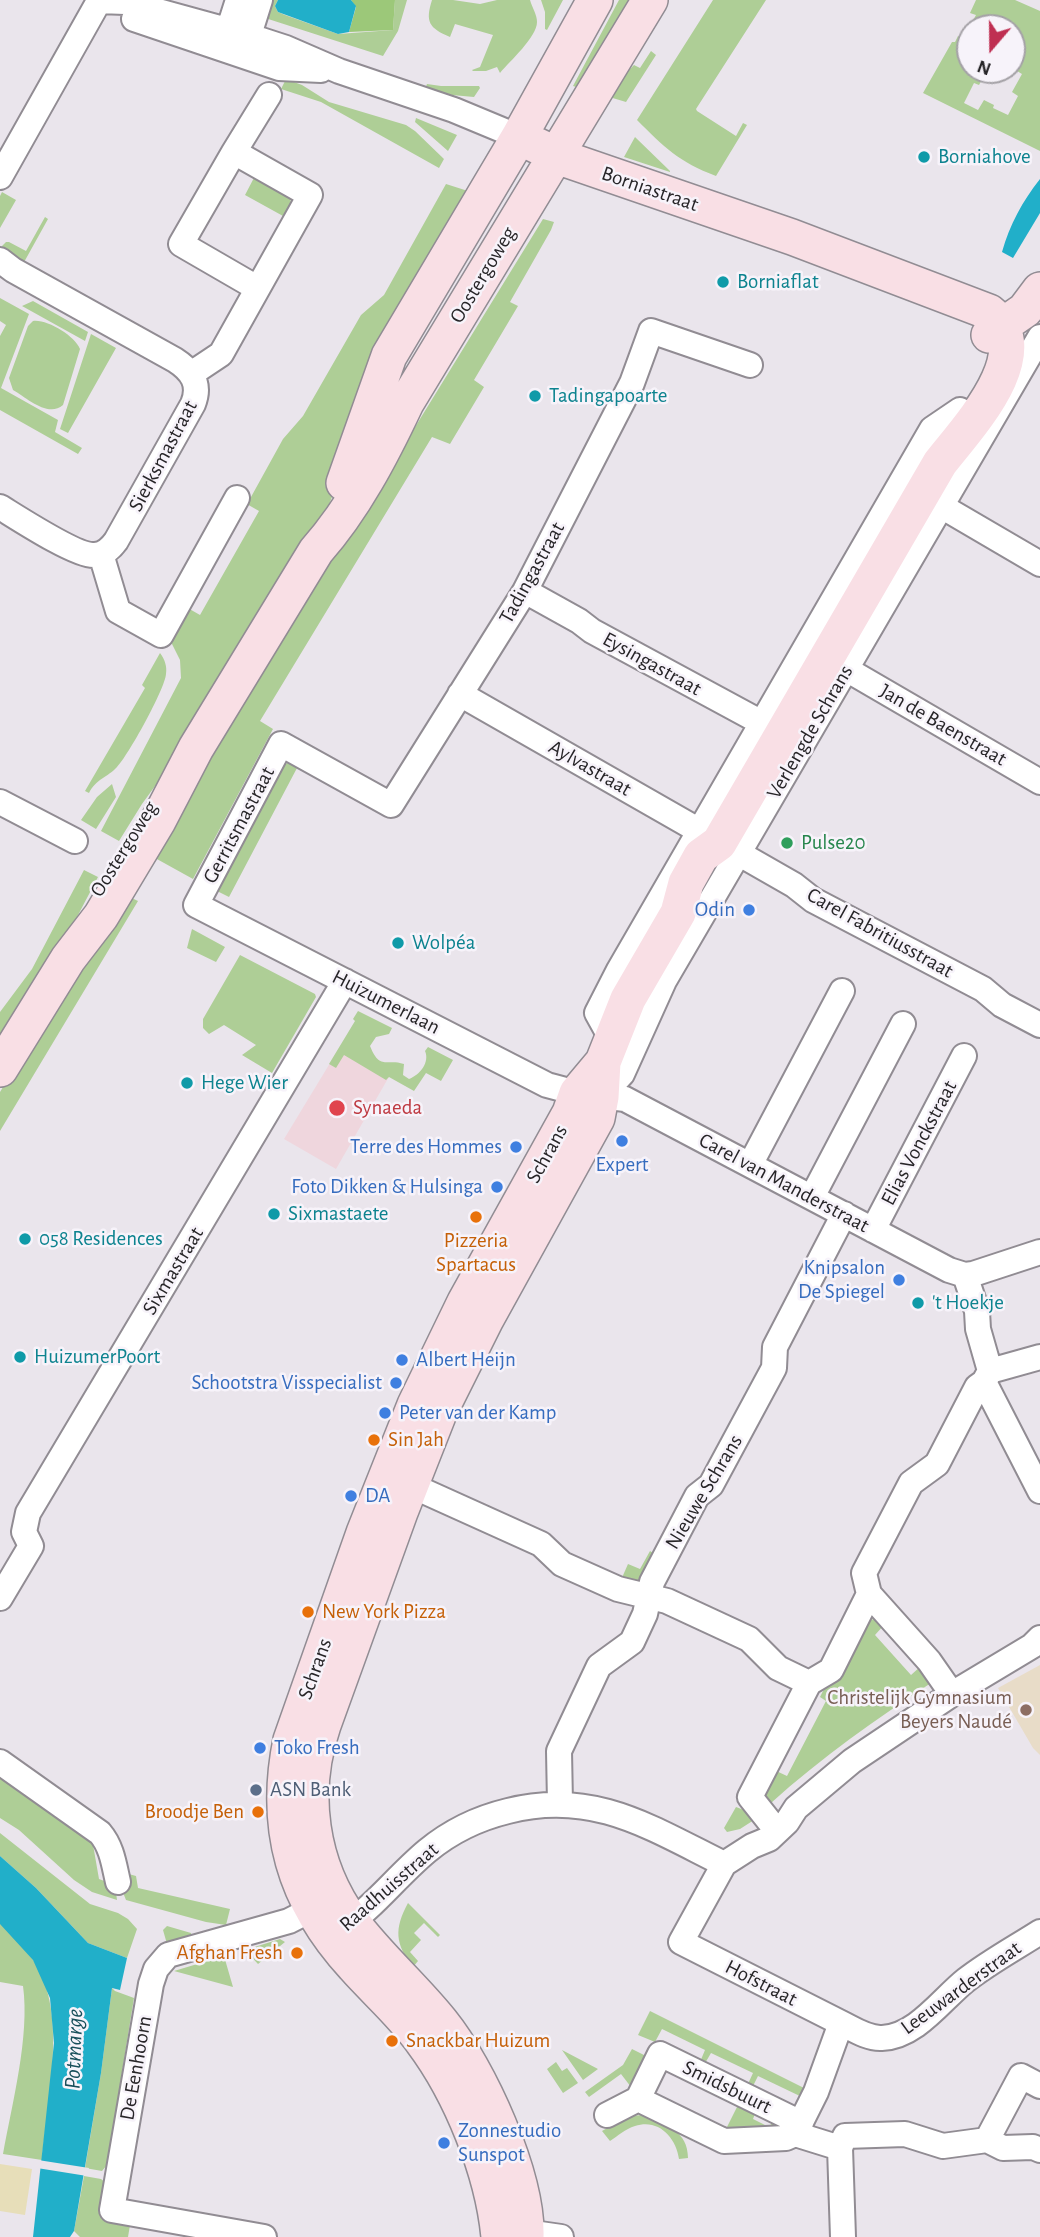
<!DOCTYPE html>
<html>
<head>
<meta charset="utf-8">
<style>
	body { margin:0 }
	#map { position:relative; width:1040px; height:2237px; overflow:hidden; background:#eae5ec; font-family:"Alegreya Sans",sans-serif }
	canvas { display:block }
	.north { position:absolute; left:956px; top:14px; width:70px; height:70px; box-sizing:border-box; background:#f7f3fa; border:2px solid #a4a1a6; border-radius:50%; rotate:200deg; font-size:19px; font-weight:700; line-height:28px; text-align:center; color:#272528 }
	.north::after { content:''; display:block; margin:auto; width:24px; height:32px; background:#bf2f52; clip-path:polygon(50% 0,100% 100%,50% 72%,0 100%) }
</style>
</head>
<body>
<div id="map">
<canvas width="1040" height="2237"></canvas>
<div class="north">N</div>
</div>
<script>
const c = document.querySelector('canvas').getContext('2d');
c.lineJoin = 'round';
function fill(path, color) { c.fillStyle = color; c.fill(path, 'evenodd'); }
function stroke(path, color, width, dash) { c.strokeStyle = color; c.lineWidth = width; c.lineCap = dash ? 'butt' : 'round'; c.setLineDash(dash || []); c.stroke(path); }
function drawText(font, color, halo, rows, align = 'center') {
  c.font = font + ' "Alegreya Sans",sans-serif'; c.lineWidth = 5; c.setLineDash([]); c.textBaseline = 'middle'; c.strokeStyle = halo; c.fillStyle = color; for (const [text, x, y, turn = 0] of rows) {
    c.save(); c.translate(x, y); c.rotate((+turn || 0) * Math.PI / 180); c.textAlign = isNaN(turn) ? turn : align; if (halo) c.strokeText(text, 0, 0); c.fillText(text, 0, 0); c.restore();
  }
}
const education = new Path2D(`
	M 1040,1665 L 1040,1755 L 1033,1748 L 998,1688 Z`);
const medical = new Path2D(`
	M 341,1045 L 390,1075 L 336,1169 L 284,1139 Z`);
const green = new Path2D(`
	M 266,0 L 278,0 L 275,6 L 278,12 L 285,15 L 338,34 L 393,30 L 395,0 L 407,0 L 398,31 L 383,56 L 262,17 Z
	M 432,0 L 453,0 L 480,4 L 497,0 L 530,0 C 532,7 537,15 537,22 C 537,37 510,61 500,73 L 497,67 L 486,71 L 473,71 L 472,70 L 480,67 L 493,35 L 455,24 L 450,37 C 429,28 425,22 432,0 Z
	M 541,0 L 563,0 L 547,30 L 545,29 L 545,12 Z
	M 619,0 L 637,0 L 583,89 L 573,86 Z
	M 713,0 L 766,0 L 696,109 L 697,111 L 736,136 L 743,123 L 747,125 L 716,176 C 679,162 664,147 637,120 Z
	M 976,0 L 1015,0 L 1040,11 L 1040,151 L 923,93 L 952,42 L 955,42 L 958,36 L 963,39 L 976,15 L 970,13 ZM 970,28 L 1012,28 L 1012,68 L 1022,74 L 1012,92 L 1018,96 L 1008,115 L 993,108 L 994,105 L 984,100 L 978,110 L 964,103 L 974,83 L 979,85 L 987,70 L 970,70 Z
	M 651,51 L 656,55 L 626,102 L 606,96 L 608,91 L 634,65 L 640,68 Z
	M 286,79 L 302,85 L 329,102 L 406,125 L 415,131 L 444,159 L 439,168 L 321,102 L 281,89 Z
	M 427,84 L 441,86 L 479,86 L 480,88 L 474,97 L 452,95 L 425,89 Z
	M 416,118 L 457,135 L 448,151 L 415,122 Z
	M 635,137 L 670,171 L 670,172 L 624,157 Z
	M 256,174 L 289,193 L 291,203 L 283,216 L 245,195 Z
	M 446,184 L 471,192 L 341,472 L 329,505 L 187,742 L 142,804 L 119,841 L 101,831 L 181,678 L 180,660 L 169,638 L 186,607 L 200,615 L 259,511 L 245,503 L 251,497 L 283,439 L 303,416 L 361,315 L 384,295 Z
	M 2,192 L 16,200 L 0,228 L 0,196 Z
	M 45,217 L 48,219 L 23,264 L 0,248 L 6,242 L 9,242 L 26,251 Z
	M 543,219 L 554,222 L 551,230 L 510,302 L 518,306 L 474,380 L 484,387 L 450,444 L 432,437 L 260,721 L 273,729 L 193,879 L 146,853 L 346,524 L 404,445 Z
	M 0,298 L 29,314 L 1,388 L 58,420 L 55,432 L 82,448 L 78,454 L 0,410 L 0,336 L 6,325 L 0,321 Z
	M 33,301 L 88,332 L 85,341 L 22,306 Z
	M 33,321 C 47,319 75,336 80,349 L 63,405 C 48,418 27,398 13,390 L 9,378 L 28,326 Z
	M 91,334 L 116,348 L 68,433 L 60,429 Z
	M 160,653 C 165,660 167,666 166,674 C 165,689 128,756 117,767 C 108,777 96,779 89,793 L 85,791 L 145,688 L 142,685 Z
	M 291,762 L 333,786 L 297,768 L 229,897 L 213,889 L 282,765 Z
	M 112,784 L 116,797 L 96,829 L 81,820 L 97,797 Z
	M 84,870 L 98,877 L 57,955 L 0,1049 L 0,1012 L 32,969 Z
	M 121,893 L 138,901 L 0,1131 L 0,1092 Z
	M 192,929 L 225,947 L 216,962 L 187,948 Z
	M 240,955 L 315,994 L 316,997 L 272,1073 L 242,1055 L 256,1045 L 224,1025 L 209,1034 L 203,1028 L 203,1019 Z
	M 358,1011 L 392,1028 L 389,1034 L 376,1037 L 370,1046 C 380,1071 387,1058 404,1064 L 403,1075 L 409,1079 C 420,1075 430,1062 425,1051 L 428,1047 L 453,1060 L 441,1081 L 426,1073 L 414,1091 L 389,1077 L 386,1080 L 344,1055 L 336,1068 L 329,1064 L 355,1021 L 353,1019 Z
	M 650,1551 L 658,1556 L 646,1581 L 632,1585 L 621,1580 L 628,1564 L 640,1569 Z
	M 875,1619 L 884,1625 L 875,1635 L 911,1675 L 921,1666 L 934,1681 C 876,1719 822,1757 771,1803 L 768,1803 L 763,1789 L 772,1769 L 787,1776 L 826,1701 L 820,1697 L 829,1679 L 869,1620 Z
	M 0,1778 L 92,1839 L 99,1879 L 115,1885 L 117,1900 L 92,1892 L 74,1880 L 19,1830 L 0,1818 Z
	M 736,1807 L 752,1813 L 754,1820 L 740,1829 L 727,1832 L 724,1828 Z
	M 0,1833 L 90,1904 L 118,1913 L 128,1919 L 137,1929 L 127,1958 L 88,1943 L 36,1888 L 0,1856 Z
	M 125,1873 L 136,1876 L 138,1888 L 230,1909 L 226,1925 L 206,1922 L 126,1900 L 122,1890 Z
	M 408,1903 L 440,1935 L 438,1937 L 424,1923 L 414,1933 L 421,1940 L 410,1952 L 418,1961 L 413,1967 C 395,1944 394,1929 408,1903 Z
	M 0,1912 C 14,1932 31,1952 41,1975 C 65,2024 47,2106 42,2160 L 3,2154 C 12,2104 30,2036 23,1986 L 0,1982 Z
	M 167,1926 L 191,1933 L 192,1938 L 167,1944 L 163,1930 Z
	M 280,1939 L 285,1942 L 258,1964 L 245,1950 Z
	M 224,1956 L 233,1987 L 174,1971 Z
	M 112,1988 L 115,1991 L 134,1998 L 107,2165 L 102,2171 L 85,2168 L 101,2073 Z
	M 650,2011 L 808,2090 L 804,2098 L 758,2076 L 752,2088 L 747,2086 L 753,2073 L 711,2053 L 704,2065 L 700,2062 L 705,2050 L 662,2029 L 655,2042 L 638,2035 Z
	M 632,2049 L 646,2056 L 631,2087 L 621,2074 L 589,2097 L 585,2092 L 623,2065 Z
	M 562,2050 L 598,2069 L 583,2080 Z
	M 556,2062 L 562,2071 L 567,2068 L 578,2083 L 563,2093 L 547,2069 Z
	M 739,2103 L 756,2111 L 753,2119 L 769,2127 L 774,2120 L 776,2129 L 725,2131 Z
	M 644,2115 C 666,2125 688,2131 688,2158 L 679,2159 C 676,2137 658,2118 635,2126 C 625,2129 618,2136 610,2141 L 602,2131 L 628,2116 Z
	M 84,2176 L 101,2179 L 106,2183 L 101,2219 L 130,2225 L 128,2237 L 80,2237 L 74,2231 Z`);
const forest = new Path2D(`
	M 351,0 L 395,0 L 393,30 L 349,32 L 356,7 Z`);
const sand = new Path2D(`
	M 0,2164 L 32,2169 L 25,2215 L 0,2211 Z`);
const water = new Path2D(`
	M 278,0 L 351,0 L 356,6 L 349,32 L 338,34 L 278,12 L 275,6 Z
	M 1040,179 L 1040,213 L 1013,258 L 1002,252 C 1010,224 1022,202 1040,179 Z
	M 0,1856 L 36,1888 L 88,1943 L 127,1958 L 120,1990 L 112,1988 L 101,2073 L 74,2231 L 70,2237 L 33,2237 L 54,2043 L 50,1998 L 33,1960 L 0,1924 Z`);
const pier = new Path2D(`
	M 38,2160 L 89,2168 L 87,2176 L 37,2168 Z`);
const street = new Path2D(`
	M 99,1 L 125,2 L 249,36 L 286,48 L 339,71 L 454,110 L 519,137
	M 134,19 L 279,68 L 321,70
	M 224,44 L 238,0
	M 244,51 L 260,0
	M 234,152 L 269,95
	M 0,177 L 99,1
	M 0,260 L 13,270 L 175,360 C 192,371 201,384 193,404 L 116,541 C 111,548 103,555 94,555 C 76,556 18,518 0,507
	M 750,365 L 651,331 L 632,383 L 525,591 L 391,805 L 281,744 L 196,905 L 547,1085 L 577,1093 L 625,1099 L 949,1270 L 965,1275 L 973,1274 L 1040,1252
	M 191,374 L 221,354 L 310,195 L 234,152 L 181,244 L 257,288
	M 941,506 L 1040,564
	M 101,554 L 118,611 L 161,635 L 237,498
	M 525,591 L 579,621 L 592,631 L 775,730
	M 846,669 L 1040,782
	M 460,694 L 794,885 L 813,900 L 983,989 L 1002,1005 L 1040,1025
	M 0,802 L 75,841
	M 612,1040 L 597,1013 L 619,970 L 932,429 L 960,410
	M 601,1097 L 622,1074 L 664,981 L 1040,337
	M 750,1165 L 842,991
	M 812,1197 L 903,1024
	M 873,1230 L 964,1056
	M 965,1275 L 977,1311 L 978,1329 L 990,1371 L 1040,1357
	M 984,1382 L 1040,1491
	M 397,1479 L 541,1544 L 562,1564 L 618,1589 L 667,1601 L 749,1639 L 778,1668 L 809,1683
	M 869,1594 L 929,1661 L 952,1694
	M 0,1598 L 31,1546 L 24,1532 L 28,1513 L 345,981
	M 1040,1638 L 1032,1646 L 952,1694 L 852,1761 L 796,1808 L 787,1822 L 769,1839 L 752,1846 L 724,1864 L 681,1942 L 841,2023 C 853,2029 868,2039 882,2038 C 916,2037 942,1999 966,1980 C 989,1962 1015,1948 1040,1932
	M 0,1762 L 100,1833 C 112,1847 114,1865 118,1882
	M 560,1803 L 559,1751 L 599,1666 L 632,1642 L 645,1614 L 652,1582 L 697,1496 L 711,1485 L 774,1368 L 775,1347 L 844,1214
	M 777,1831 L 750,1797 L 809,1683 L 831,1670 L 869,1594 L 864,1573 L 911,1483 L 937,1464 L 977,1387 L 984,1382 L 990,1371
	M 341,1930 C 374,1907 397,1876 427,1851 C 450,1832 479,1818 508,1811 C 593,1789 651,1828 724,1864
	M 638,2099 L 660,2054 L 801,2123
	M 607,2115 L 638,2099 L 724,2141 L 786,2138 L 795,2134 L 816,2092 L 841,2023
	M 795,2134 L 840,2148
	M 987,2140 L 1021,2076 L 1040,2086
	M 510,2234 L 526,2232 L 561,2237
	M 264,2237 L 112,2210 L 151,1984 L 156,1969 L 168,1955 L 289,1921 L 326,1902
	M 843,2237 L 840,2148 L 845,2136 L 905,2134 L 943,2146 L 987,2140 L 1003,2148 L 1033,2147 L 1040,2150`);
const secondary = new Path2D(`
	M 989,335 L 1025,310 L 1040,290
	M 344,483 L 389,356 L 519,137 L 595,0
	M 0,1069 L 68,959 L 101,916 L 158,821 L 196,748 L 316,551 C 354,508 382,454 406,403 L 650,0
	M 499,2237 C 493,2172 461,2093 422,2041 C 402,2013 376,1991 354,1966 C 294,1901 273,1828 291,1740 L 364,1533 L 415,1405 L 465,1302 L 570,1113 L 577,1093 L 603,1062 L 628,999 L 678,913 L 686,883 L 701,856 L 719,843 L 940,463 C 968,427 1040,352 989,312 L 792,237 L 565,159 L 519,137
	M 526,2237 C 528,2176 479,2069 441,2022 C 413,1987 379,1958 352,1922 C 310,1865 300,1792 323,1725 L 400,1512 L 439,1413 L 486,1319 L 597,1118 L 601,1097 L 603,1062`);
const markers = [
	[924,157,7,"#0f9aa8"],
	[723,282,7,"#0f9aa8"],
	[535,396,7,"#0f9aa8"],
	[787,843,7,"#2e9e5b"],
	[749,910,7,"#3f7fe0"],
	[398,943,7,"#0f9aa8"],
	[187,1083,7,"#0f9aa8"],
	[337,1108,9,"#e0444e"],
	[622,1141,7,"#3f7fe0"],
	[516,1147,7,"#3f7fe0"],
	[497,1187,7,"#3f7fe0"],
	[274,1214,7,"#0f9aa8"],
	[476,1217,7,"#e8710a"],
	[25,1239,7,"#0f9aa8"],
	[899,1280,7,"#3f7fe0"],
	[918,1303,7,"#0f9aa8"],
	[20,1357,7,"#0f9aa8"],
	[402,1360,7,"#3f7fe0"],
	[396,1383,7,"#3f7fe0"],
	[385,1413,7,"#3f7fe0"],
	[374,1440,7,"#e8710a"],
	[351,1496,7,"#3f7fe0"],
	[308,1612,7,"#e8710a"],
	[1026,1710,7,"#8d6e63"],
	[260,1748,7,"#3f7fe0"],
	[256,1790,7,"#5c6f8a"],
	[258,1812,7,"#e8710a"],
	[297,1953,7,"#e8710a"],
	[392,2041,7,"#e8710a"],
	[444,2143,7,"#3f7fe0"]
];
const cultureNames = [
	["Borniahove",938,157],
	["Borniaflat",737,282],
	["Tadingapoarte",549,396],
	["Wolpéa",412,943],
	["Hege Wier",201,1083],
	["Sixmastaete",288,1214],
	["058 Residences",39,1239],
	["'t Hoekje",932,1303],
	["HuizumerPoort",34,1357]
];
const streetNames = [
	["Borniastraat",650,189,19],
	["Oostergoweg",483,275,-59],
	["Sierksmastraat",163,456,-62],
	["Tadingastraat",532,573,-61],
	["Eysingastraat",652,664,29],
	["Jan de Baenstraat",943,725,30],
	["Verlengde Schrans",810,732,-60],
	["Aylvastraat",590,768,30],
	["Gerritsmastraat",239,825,-62],
	["Oostergoweg",124,849,-58],
	["Carel Fabritiusstraat",880,933,29],
	["Huizumerlaan",386,1002,27],
	["Elias Vonckstraat",919,1143,-62],
	["Schrans",547,1154,-61],
	["Carel van Manderstraat",784,1183,28],
	["Sixmastraat",173,1271,-59],
	["Nieuwe Schrans",704,1492,-59],
	["Schrans",315,1669,-70],
	["Raadhuisstraat",389,1887,-41],
	["Hofstraat",761,1983,27],
	["Leeuwarderstraat",961,1988,-36],
	["De Eenhoorn",136,2068,-80],
	["Smidsbuurt",727,2087,26]
];
const leisureNames = [
	["Pulse20",801,843]
];
const shopNames = [
	["Odin",735,910],
	["Terre des Hommes",502,1147],
	["Expert",622,1165,"center"],
	["Foto Dikken & Hulsinga",483,1187],
	["Knipsalon",885,1268],
	["De Spiegel",885,1292],
	["Albert Heijn",416,1360,"left"],
	["Schootstra Visspecialist",382,1383],
	["Peter van der Kamp",399,1413,"left"],
	["DA",365,1496,"left"],
	["Toko Fresh",274,1748,"left"],
	["Zonnestudio",458,2131,"left"],
	["Sunspot",458,2155,"left"]
];
const healthNames = [
	["Synaeda",353,1108]
];
const foodNames = [
	["Pizzeria",476,1241,"center"],
	["Spartacus",476,1265,"center"],
	["Sin Jah",388,1440],
	["New York Pizza",322,1612],
	["Broodje Ben",244,1812,"right"],
	["Afghan Fresh",283,1953,"right"],
	["Snackbar Huizum",406,2041]
];
const educationNames = [
	["Christelijk Gymnasium",1012,1698],
	["Beyers Naudé",1012,1722]
];
const serviceNames = [
	["ASN Bank",270,1790]
];
const waterNames = [
	["Potmarge",74,2049,-88]
];
fill(education, '#e8dcc8');
fill(medical, '#efd6dd');
fill(green, '#aece96');
fill(forest, '#9cc879');
fill(sand, '#e7deb9');
fill(water, '#21afc9');
fill(pier, '#eae5ec');
stroke(street, '#918c93', 28);
stroke(secondary, '#918c93', 38);
stroke(street, '#fff', 24);
stroke(secondary, '#f9dfe5', 35);
for (const [x, y, r, color] of markers) { const dot = new Path2D(); dot.arc(x, y, r, 0, 2 * Math.PI); c.fillStyle = color; c.fill(dot); stroke(dot, '#f7f3fa', 2.5); }
drawText('21px', '#0d838f', '#f7f3fa', cultureNames, 'left');
drawText('21px', '#272528', '#f7f3fa', streetNames);
drawText('21px', '#27864d', '#f7f3fa', leisureNames, 'left');
drawText('21px', '#366cbe', '#f7f3fa', shopNames, 'right');
drawText('21px', '#be3a42', '#f7f3fa', healthNames, 'left');
drawText('21px', '#c56008', '#f7f3fa', foodNames, 'left');
drawText('21px', '#785e54', '#f7f3fa', educationNames, 'right');
drawText('21px', '#4e5e75', '#f7f3fa', serviceNames, 'left');
drawText('italic 23px', '#194f5b', '#f7f3fa', waterNames);
</script>
</body>
</html>
